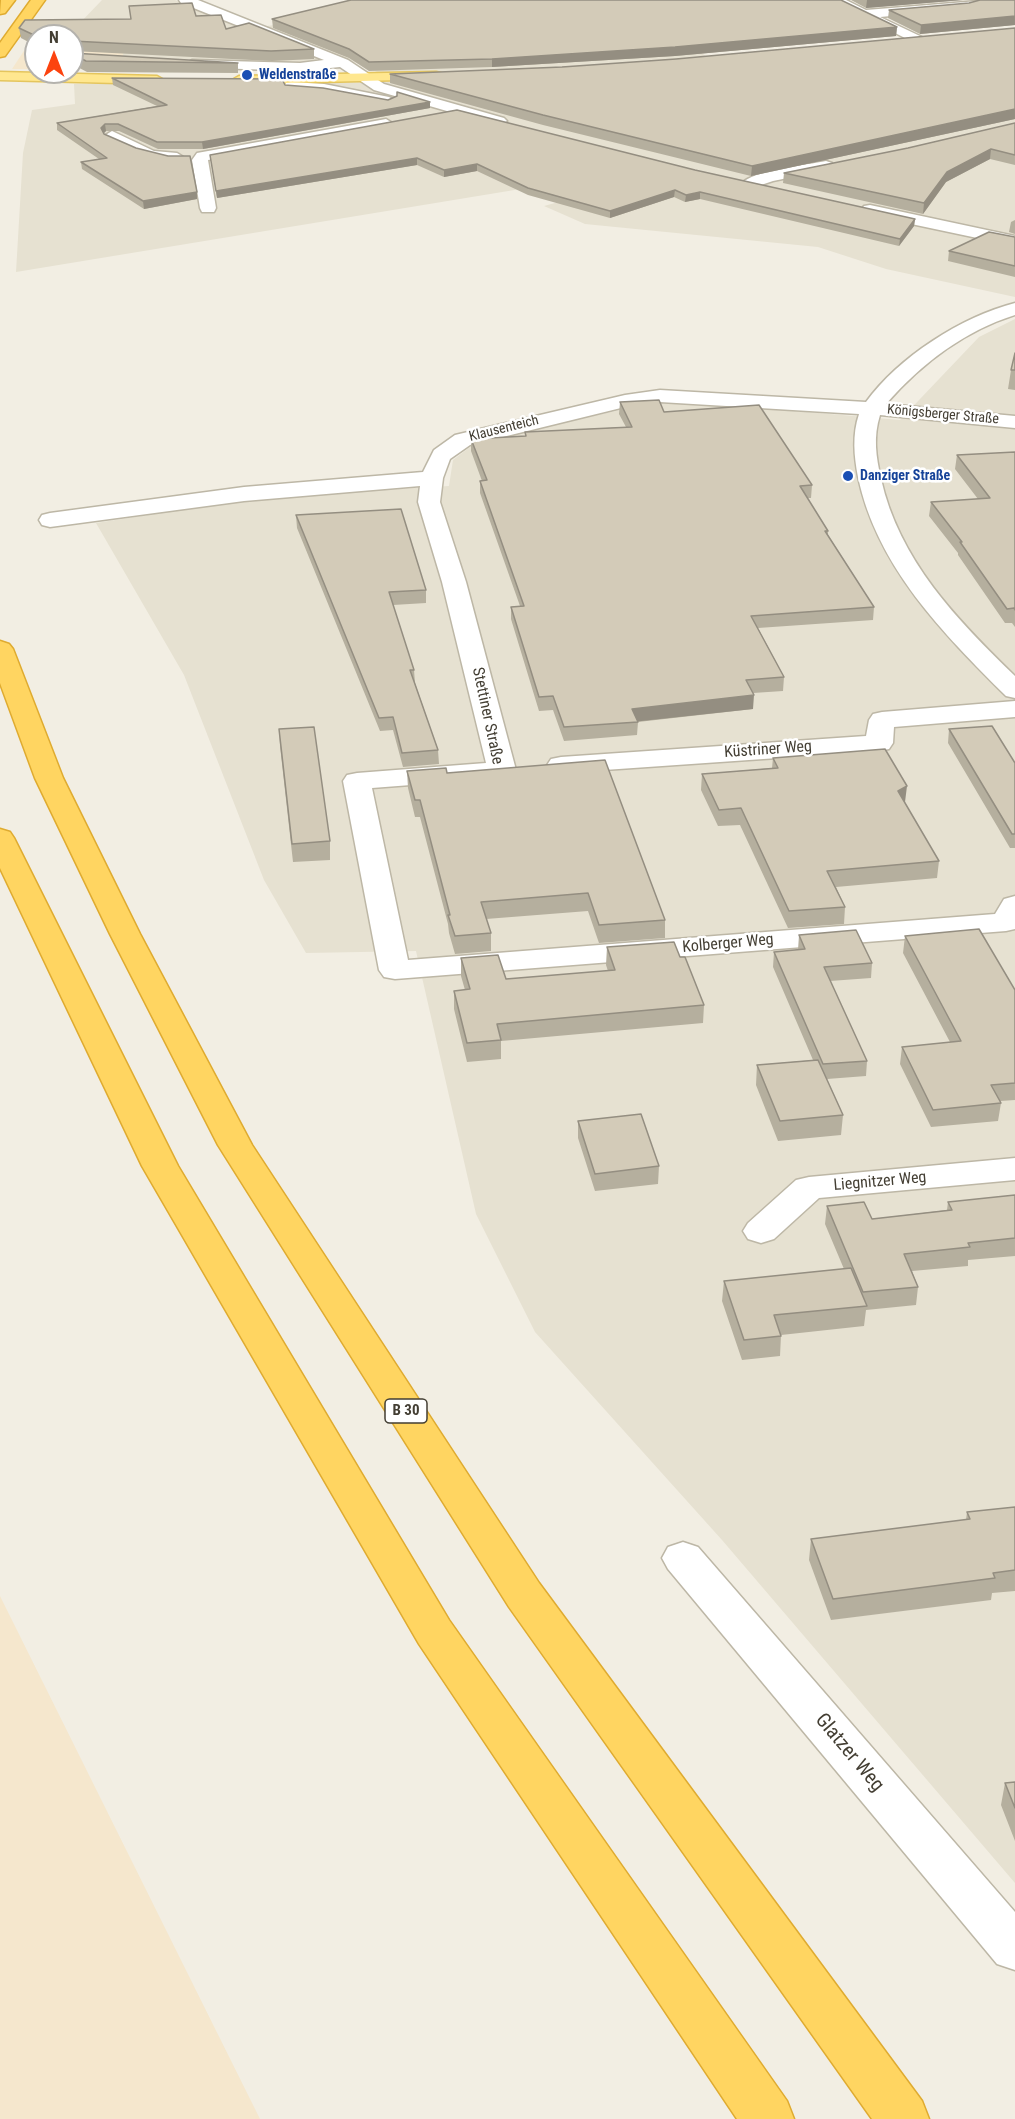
<!DOCTYPE html>
<html>
<head>
<meta charset="utf-8">
<style>
	body { margin:0 }
	#map { position:relative; width:1015px; height:2119px; overflow:hidden; background:#f2eee3; font-family:"Roboto Condensed",sans-serif }
	canvas { display:block }
	.north { position:absolute; left:24px; top:24px; width:60px; height:60px; box-sizing:border-box; background:#fff; border:2px solid #b4b2ad; border-radius:50%; rotate:0deg; font-size:16px; font-weight:700; line-height:24px; text-align:center; color:#433e33 }
	.north::after { content:''; display:block; margin:auto; width:21px; height:27px; background:#fc430f; clip-path:polygon(50% 0,100% 100%,50% 72%,0 100%) }
</style>
</head>
<body>
<div id="map">
<canvas width="1015" height="2119"></canvas>
<div class="north">N</div>
</div>
<script>
const c = document.querySelector('canvas').getContext('2d');
c.lineJoin = 'round';
function fill(path, color) { c.fillStyle = color; c.fill(path, 'evenodd'); }
function stroke(path, color, width, dash) { c.strokeStyle = color; c.lineWidth = width; c.lineCap = dash ? 'butt' : 'round'; c.setLineDash(dash || []); c.stroke(path); }
function drawText(font, color, halo, rows, align = 'center') {
  c.font = font + ' "Roboto Condensed",sans-serif'; c.lineWidth = 5; c.setLineDash([]); c.textBaseline = 'middle'; c.strokeStyle = halo; c.fillStyle = color; for (const [text, x, y, turn = 0] of rows) {
    c.save(); c.translate(x, y); c.rotate((+turn || 0) * Math.PI / 180); c.textAlign = isNaN(turn) ? turn : align; if (halo) c.strokeText(text, 0, 0); c.fillText(text, 0, 0); c.restore();
  }
}
const residential = new Path2D(`
	M 102,0 L 175,0 L 246,29 L 288,23 L 674,35 L 715,62 L 1015,35 L 1015,297 L 886,269 L 818,247 L 585,224 L 544,206 L 584,195 L 557,183 L 16,272 L 23,153 L 32,110 L 75,104 L 74,84 L 400,82 L 345,58 L 302,64 L 122,59 L 77,26 Z
	M 1015,319 L 1015,1883 L 722,1540 L 535,1332 L 476,1214 L 416,951 L 306,953 L 264,880 L 184,675 L 96,523 L 265,497 L 449,486 L 453,460 L 478,441 L 666,400 L 900,420 L 979,337 Z`);
const commercial = new Path2D(`
	M 131,25 L 122,59 L 72,65 L 72,36 L 36,36 L 36,69 L 12,69 L 39,28 Z
	M 0,1596 L 260,2119 L 0,2119 Z`);
const minor = new Path2D(`
	M 179,0 L 198,0 L 348,60 L 384,84 L 504,118 L 507,121 L 499,126 L 374,90 L 340,67 L 300,71 L 187,67 L 185,64 L 192,60 L 300,63 L 324,60 L 181,3 Z
	M 829,0 L 846,0 L 866,10 L 991,0 L 989,3 L 968,9 L 880,17 L 922,37 L 924,40 L 917,44 Z
	M 291,82 L 324,84 L 389,97 L 396,101 L 389,105 L 324,92 L 286,89 L 284,86 L 286,83 Z
	M 386,119 L 394,124 L 391,127 L 208,160 L 216,208 L 214,212 L 202,212 L 200,208 L 192,160 L 197,153 Z
	M 112,131 L 154,151 L 177,153 L 185,158 C 170,175 122,147 106,139 L 104,136 Z
	M 826,161 L 832,163 L 834,166 L 832,169 L 773,181 L 749,189 L 741,184 C 753,170 807,165 826,161 Z
	M 870,205 L 1015,236 L 1015,246 L 864,214 L 861,210 L 864,206 Z
	M 1015,303 L 1015,315 C 964,331 921,364 886,404 L 1015,416 L 1015,428 L 880,415 C 873,437 876,457 881,479 C 899,560 957,620 1015,676 L 1015,698 L 1006,696 C 943,633 877,567 858,477 C 854,456 852,435 859,414 L 660,402 L 625,407 L 470,445 L 450,459 L 443,478 L 440,502 L 466,582 L 516,770 L 512,776 L 502,778 L 372,788 L 408,960 L 995,914 L 1004,899 L 1015,896 L 1015,929 L 1006,931 L 395,979 L 384,977 L 379,970 L 343,781 L 347,775 L 357,773 L 486,763 L 442,582 L 418,502 L 420,486 L 244,501 L 50,527 L 42,525 L 39,520 L 42,515 L 50,513 L 244,487 L 423,472 L 434,450 L 455,435 L 625,395 L 660,390 L 866,402 C 899,357 961,317 1015,303 Z
	M 1015,701 L 1015,717 L 894,727 L 893,743 L 889,749 L 879,751 L 561,773 L 551,771 L 547,765 L 551,759 L 561,757 L 866,736 L 869,720 L 873,714 L 882,712 Z
	M 1015,1158 L 1015,1180 L 819,1198 L 774,1239 L 761,1243 L 748,1239 L 743,1231 L 748,1223 L 796,1180 L 809,1177 Z
	M 683,1542 L 698,1547 L 1015,1912 L 1015,1970 L 997,1964 L 668,1569 L 662,1558 L 668,1547 Z`);
const major = new Path2D(`
	M 0,72 L 157,76 L 164,80 L 157,84 L 0,80 Z
	M 436,72 L 441,73 L 443,76 L 441,79 L 239,84 L 232,80 L 239,76 Z`);
const highway = new Path2D(`
	M 1,0 L 15,0 L 5,13 L 0,14 Z
	M 31,0 L 45,0 L 5,56 L 0,57 L 0,43 Z
	M 0,641 L 9,644 L 13,649 L 63,778 L 140,934 L 252,1145 L 539,1583 L 922,2101 L 929,2119 L 872,2119 L 509,1607 L 218,1145 L 110,934 L 35,778 L 0,683 Z
	M 0,829 L 10,832 L 14,838 L 178,1166 L 449,1620 L 787,2101 L 794,2119 L 737,2119 L 419,1644 L 142,1166 L 0,868 Z`);
const wall = new Path2D(`
	M 851,0 L 963,0 L 866,8 Z
	M 1015,0 L 1015,25 L 920,34 L 888,18 L 889,10 L 969,3 Z
	M 129,6 L 196,16 L 226,29 L 314,49 L 314,59 L 272,61 L 72,51 L 72,36 L 36,36 L 36,46 L 21,38 L 19,28 L 131,19 Z
	M 272,19 L 897,27 L 896,36 L 675,56 L 492,67 L 369,71 L 349,58 L 273,28 Z
	M 1015,28 L 1015,119 L 751,176 L 543,125 L 390,83 L 390,74 L 562,67 L 676,59 Z
	M 72,53 L 238,63 L 238,73 L 87,72 L 72,64 Z
	M 112,78 L 285,85 L 430,108 L 203,149 L 158,149 L 119,131 L 106,131 L 104,133 L 104,134 L 197,199 L 144,209 L 82,169 L 81,162 L 99,159 L 57,130 L 57,123 L 157,106 L 113,85 Z
	M 457,110 L 695,170 L 915,219 L 914,226 L 899,246 L 700,199 L 685,202 L 674,197 L 610,218 L 528,195 L 477,171 L 444,177 L 417,165 L 217,198 L 210,155 Z
	M 1015,123 L 1015,165 L 990,159 L 946,182 L 923,214 L 783,183 L 784,173 L 908,148 Z
	M 1015,220 L 1015,234 L 1009,232 L 1011,222 Z
	M 1015,237 L 1015,277 L 948,261 L 949,251 Z
	M 1015,353 L 1015,390 L 1008,389 L 1011,370 Z
	M 620,402 L 664,412 L 812,485 L 811,498 L 807,498 L 828,531 L 828,535 L 874,607 L 873,620 L 758,628 L 784,677 L 783,691 L 753,693 L 753,709 L 638,722 L 637,735 L 564,741 L 553,710 L 539,711 L 511,619 L 511,607 L 520,606 L 480,493 L 480,481 L 482,481 L 471,451 L 471,439 L 525,436 L 525,432 L 626,427 L 619,414 Z
	M 1015,452 L 1015,627 L 1012,623 L 1005,623 L 958,555 L 958,553 L 929,516 L 931,502 L 978,499 L 955,469 L 957,455 Z
	M 296,515 L 426,590 L 426,603 L 393,605 L 414,670 L 415,683 L 438,750 L 439,764 L 403,767 L 393,730 L 380,731 L 297,528 Z
	M 279,729 L 330,841 L 330,860 L 293,862 L 280,746 Z
	M 949,729 L 1015,763 L 1015,848 L 1010,848 L 948,743 Z
	M 773,758 L 905,802 L 904,802 L 939,861 L 937,878 L 836,887 L 845,907 L 844,924 L 788,928 L 740,825 L 718,826 L 701,790 L 702,774 L 772,768 Z
	M 407,771 L 447,773 L 665,920 L 665,938 L 599,943 L 588,911 L 486,919 L 491,933 L 491,951 L 455,954 L 449,933 L 448,924 L 420,817 L 415,817 L 408,788 Z
	M 799,935 L 872,963 L 871,978 L 830,981 L 867,1061 L 866,1076 L 827,1079 L 843,1115 L 841,1135 L 778,1141 L 756,1085 L 757,1065 L 813,1060 L 773,967 L 774,952 L 798,950 Z
	M 905,936 L 1015,990 L 1015,1100 L 1000,1101 L 1001,1103 L 998,1121 L 931,1127 L 900,1064 L 902,1047 L 950,1042 L 903,953 Z
	M 607,947 L 680,957 L 704,1005 L 703,1023 L 501,1041 L 501,1059 L 467,1062 L 454,1009 L 454,991 L 465,990 L 461,976 L 461,958 L 506,979 L 608,971 L 606,965 Z
	M 578,1121 L 659,1166 L 658,1184 L 595,1191 L 578,1138 Z
	M 1015,1195 L 1015,1256 L 968,1260 L 968,1266 L 912,1271 L 918,1287 L 916,1305 L 866,1310 L 864,1326 L 781,1335 L 780,1356 L 742,1360 L 722,1301 L 724,1281 L 844,1269 L 825,1224 L 827,1206 L 872,1219 L 947,1210 L 948,1202 Z
	M 1015,1507 L 1015,1591 L 992,1593 L 991,1600 L 831,1620 L 809,1560 L 811,1539 L 966,1520 L 967,1512 Z
	M 1015,1782 L 1015,1841 L 1001,1805 L 1005,1783 Z`);
const shadedWall = new Path2D(`
	M 867,0 L 963,0 L 866,8 Z
	M 1015,16 L 1015,25 L 920,34 L 921,25 Z
	M 897,27 L 896,36 L 675,56 L 492,67 L 492,59 Z
	M 430,102 L 430,108 L 203,149 L 202,142 Z
	M 1015,109 L 1015,119 L 751,176 L 752,166 Z
	M 105,124 L 106,131 L 102,135 L 101,128 Z
	M 991,149 L 990,159 L 946,182 L 923,214 L 924,203 L 947,172 Z
	M 417,158 L 417,165 L 217,198 L 216,191 Z
	M 477,164 L 477,171 L 444,177 L 444,170 Z
	M 675,190 L 674,197 L 610,218 L 610,211 Z
	M 197,192 L 197,199 L 144,209 L 143,201 Z
	M 700,192 L 700,199 L 685,202 L 686,195 Z
	M 915,219 L 914,226 L 899,246 L 900,239 Z
	M 754,695 L 753,709 L 632,722 L 632,709 Z
	M 907,786 L 905,802 L 896,808 L 898,791 Z`);
const building = new Path2D(`
	M 351,0 L 841,0 L 897,27 L 675,47 L 492,59 L 369,62 L 349,49 L 272,19 Z
	M 980,0 L 1015,0 L 1015,16 L 921,25 L 889,10 L 969,3 Z
	M 192,3 L 196,16 L 221,15 L 226,29 L 249,23 L 314,49 L 271,51 L 72,41 L 72,36 L 36,36 L 19,28 L 25,20 L 131,19 L 129,6 Z
	M 1015,28 L 1015,109 L 752,166 L 543,115 L 390,74 L 562,67 L 676,59 Z
	M 72,53 L 238,63 L 86,61 L 72,54 Z
	M 112,78 L 282,79 L 285,85 L 323,88 L 388,100 L 397,96 L 397,92 L 430,102 L 202,142 L 157,142 L 118,124 L 105,124 L 101,128 L 104,134 L 136,148 L 168,156 L 190,156 L 197,192 L 143,201 L 81,162 L 107,158 L 57,123 L 167,105 Z
	M 457,110 L 695,170 L 915,219 L 900,239 L 700,192 L 686,195 L 675,190 L 610,211 L 528,188 L 477,164 L 444,170 L 417,158 L 216,191 L 210,155 Z
	M 1015,123 L 1015,155 L 991,149 L 947,172 L 924,203 L 784,173 L 908,148 Z
	M 989,232 L 1015,237 L 1015,266 L 949,251 Z
	M 1015,353 L 1015,370 L 1011,370 Z
	M 659,400 L 664,412 L 759,405 L 812,485 L 800,486 L 828,531 L 825,531 L 874,607 L 751,616 L 784,677 L 746,680 L 754,695 L 632,709 L 638,722 L 564,727 L 553,696 L 539,697 L 511,607 L 524,606 L 480,481 L 487,480 L 471,439 L 526,436 L 525,432 L 632,427 L 620,402 Z
	M 1015,452 L 1015,610 L 1014,608 L 1007,609 L 960,542 L 962,542 L 931,502 L 990,498 L 957,455 Z
	M 401,509 L 426,590 L 389,592 L 414,670 L 410,670 L 438,750 L 402,753 L 393,717 L 379,718 L 296,515 Z
	M 992,726 L 1015,763 L 1015,834 L 1012,834 L 949,729 Z
	M 314,727 L 330,841 L 292,844 L 279,729 Z
	M 885,749 L 907,786 L 898,791 L 939,861 L 827,871 L 845,907 L 789,911 L 741,808 L 719,810 L 702,774 L 778,768 L 773,758 Z
	M 605,760 L 665,920 L 599,925 L 588,893 L 481,902 L 491,933 L 455,936 L 448,915 L 450,915 L 420,800 L 415,800 L 407,771 L 446,768 L 447,773 Z
	M 979,929 L 1015,990 L 1015,1083 L 991,1085 L 1001,1103 L 933,1110 L 902,1047 L 961,1041 L 905,936 Z
	M 856,930 L 872,963 L 824,967 L 867,1061 L 823,1064 L 774,952 L 805,949 L 799,935 Z
	M 674,942 L 680,957 L 685,957 L 704,1005 L 497,1024 L 501,1040 L 467,1043 L 454,991 L 470,989 L 461,958 L 498,955 L 506,979 L 615,970 L 607,947 Z
	M 818,1060 L 843,1115 L 780,1121 L 757,1065 Z
	M 641,1114 L 659,1166 L 595,1174 L 578,1121 Z
	M 1015,1195 L 1015,1238 L 968,1243 L 970,1247 L 904,1254 L 918,1287 L 863,1292 L 827,1206 L 864,1202 L 872,1219 L 952,1210 L 948,1202 Z
	M 851,1268 L 867,1306 L 774,1315 L 781,1336 L 744,1340 L 724,1281 Z
	M 1015,1507 L 1015,1570 L 993,1573 L 995,1578 L 833,1599 L 811,1539 L 970,1519 L 967,1512 Z
	M 1015,1782 L 1015,1808 L 1005,1783 Z`);
const markers = [
	[247,75,6,"#1a4fb4"],
	[848,476,6,"#1a4fb4"]
];
const farTransitnames = [
	["Weldenstraße",259,75],
	["Danziger Straße",860,476]
];
const farStreetnames = [
	["Königsberger Straße",943,415,5],
	["Klausenteich",504,429,-14]
];
const shields = [
	[406,1411,42]
];
const shieldNames = [
	["B 30",406,1411]
];
const streetNames = [
	["Stettiner Straße",487,716,78],
	["Küstriner Weg",768,750,-4],
	["Kolberger Weg",728,944,-5],
	["Liegnitzer Weg",880,1182,-5]
];
const nearStreetnames = [
	["Glatzer Weg",849,1753,50]
];
fill(residential, '#e6e1d1');
fill(commercial, '#f5e7cd');
stroke(minor, '#bdb7a6', 3);
stroke(major, '#e4c55e', 3);
stroke(highway, '#dfab30', 3);
fill(minor, '#fff');
fill(major, '#ffe78f');
fill(highway, '#ffd561');
fill(wall, '#b5af9e');
fill(shadedWall, '#948e81');
fill(building, '#d3cbb8');
stroke(building, '#948e81', 1.5);
for (const [x, y, r, color] of markers) { const dot = new Path2D(); dot.arc(x, y, r, 0, 2 * Math.PI); c.fillStyle = color; c.fill(dot); stroke(dot, '#fff', 2); }
drawText('bold 14px', '#164399', '#fff', farTransitnames, 'left');
drawText('14px', '#433e33', '#fff', farStreetnames);
for (const [x, y, w] of shields) { const box = new Path2D(); box.roundRect(x - w / 2, y - 12, w, 24, 4.5); c.fillStyle = '#fff'; c.fill(box); stroke(box, '#433e33', 1.5); }
drawText('bold 15px', '#433e33', null, shieldNames);
drawText('16px', '#433e33', '#fff', streetNames);
drawText('20px', '#433e33', '#fff', nearStreetnames);
</script>
</body>
</html>
